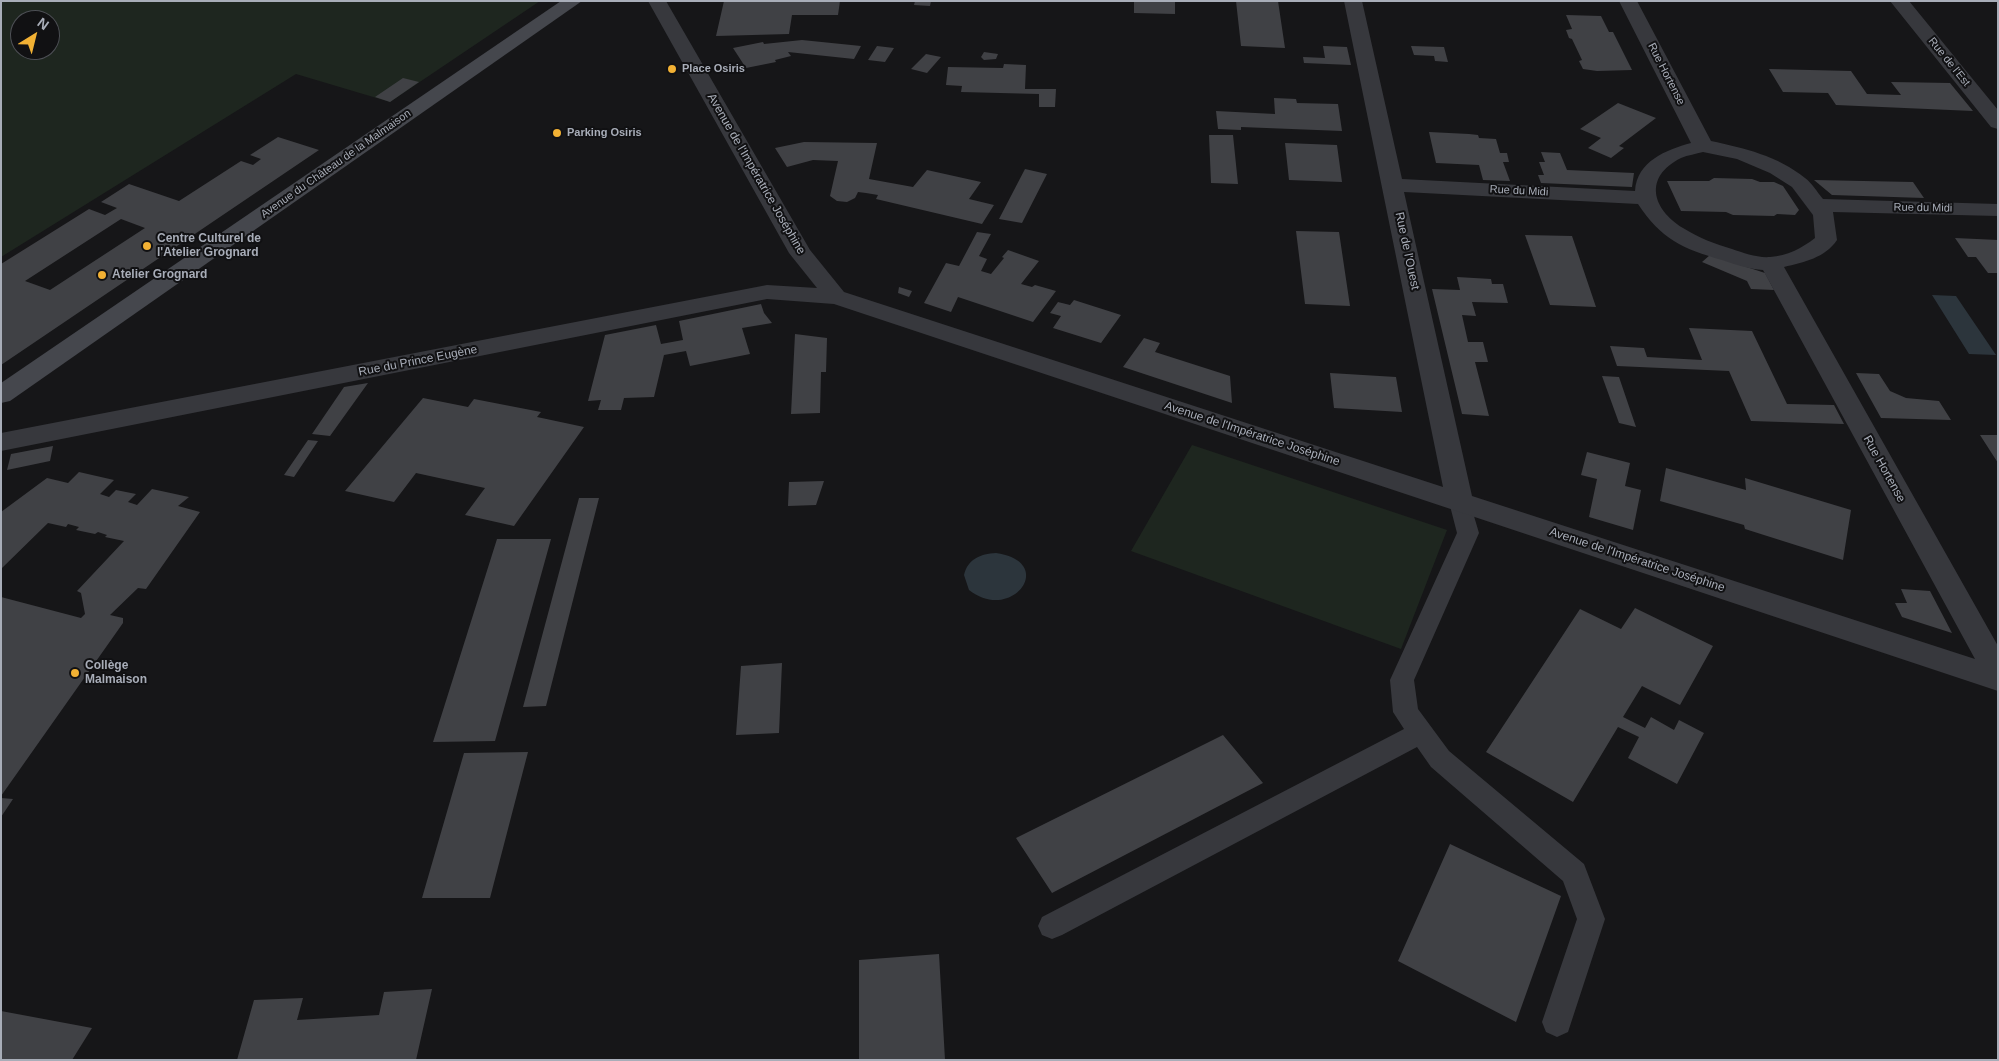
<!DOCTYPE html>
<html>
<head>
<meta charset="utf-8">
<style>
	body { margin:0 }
	#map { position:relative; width:1999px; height:1061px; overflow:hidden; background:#161618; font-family:Arial,sans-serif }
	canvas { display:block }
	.frame { position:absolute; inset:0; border:2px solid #a8adb8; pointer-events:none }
	.north { position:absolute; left:10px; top:10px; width:50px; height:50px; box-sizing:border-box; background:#111113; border:1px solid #4d4f55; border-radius:50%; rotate:36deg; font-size:14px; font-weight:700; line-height:20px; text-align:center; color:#a8adb8 }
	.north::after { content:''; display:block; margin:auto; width:18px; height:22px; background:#f2b134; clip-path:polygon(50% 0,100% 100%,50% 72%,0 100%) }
</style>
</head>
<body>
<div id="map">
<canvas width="1999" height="1061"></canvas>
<div class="frame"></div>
<div class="north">N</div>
</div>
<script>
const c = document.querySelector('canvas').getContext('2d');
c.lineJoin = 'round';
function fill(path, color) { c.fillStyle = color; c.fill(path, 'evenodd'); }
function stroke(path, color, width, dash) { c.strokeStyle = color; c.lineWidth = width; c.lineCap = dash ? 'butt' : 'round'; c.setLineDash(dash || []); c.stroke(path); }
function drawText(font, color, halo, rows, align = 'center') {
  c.font = font + ' Arial,sans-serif'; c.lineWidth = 4; c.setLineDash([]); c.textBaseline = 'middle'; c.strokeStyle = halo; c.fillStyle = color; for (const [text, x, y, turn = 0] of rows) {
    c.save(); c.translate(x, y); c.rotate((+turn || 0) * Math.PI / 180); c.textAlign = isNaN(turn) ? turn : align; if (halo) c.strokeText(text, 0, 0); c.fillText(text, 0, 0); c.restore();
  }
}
const green = new Path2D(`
	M 1,1 L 540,1 L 390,102 L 296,74 L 1,257 ZM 20,20 L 50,20 L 50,50 L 20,50 Z
	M 1192,445 L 1447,530 L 1401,649 L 1131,551 Z`);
const water = new Path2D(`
	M 1932,295 L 1956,296 L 1996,355 L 1969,354 Z
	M 996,553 C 1058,562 1012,624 969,590 L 964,575 C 968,559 980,554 996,553 Z`);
const building = new Path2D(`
	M 724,1 L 840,1 L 838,15 L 792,15 L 789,34 L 716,36 Z
	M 915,1 L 931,1 L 930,6 L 914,5 Z
	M 1134,1 L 1175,1 L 1175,14 L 1134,13 Z
	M 1236,1 L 1278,1 L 1285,48 L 1241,46 Z
	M 1566,15 L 1601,16 L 1609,32 L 1613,32 L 1632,70 L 1597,71 L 1583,69 L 1579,61 L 1582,60 L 1572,39 L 1569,38 L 1566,30 L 1572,29 Z
	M 802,40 L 861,46 L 854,59 L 788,52 L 791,56 L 775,60 L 776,62 L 746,68 L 733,48 L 763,42 L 764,44 Z
	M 877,46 L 894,48 L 885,62 L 868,60 Z
	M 1323,46 L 1347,47 L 1351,65 L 1304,63 L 1303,57 L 1325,58 Z
	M 1411,46 L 1444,47 L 1448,62 L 1435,61 L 1434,56 L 1414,55 Z
	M 984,52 L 998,54 L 996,59 L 984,60 L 981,57 Z
	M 926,54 L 941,57 L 927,73 L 911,69 Z
	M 1004,64 L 1026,65 L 1025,89 L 1056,89 L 1055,107 L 1039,107 L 1039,94 L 961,92 L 962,86 L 946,85 L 948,67 L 1003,68 Z
	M 1769,69 L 1851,71 L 1867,94 L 1901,95 L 1891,82 L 1950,83 L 1973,111 L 1836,105 L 1828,93 L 1783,92 Z
	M 403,78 L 419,82 L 390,102 L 375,97 Z
	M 1274,98 L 1296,99 L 1297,103 L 1338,104 L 1342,131 L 1241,127 L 1241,130 L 1218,129 L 1216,111 L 1275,114 Z
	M 1618,103 L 1656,118 L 1619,146 L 1624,148 L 1611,158 L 1588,148 L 1601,138 L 1580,129 Z
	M 1429,132 L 1469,134 L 1478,135 L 1479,138 L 1496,139 L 1500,153 L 1507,153 L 1509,162 L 1503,162 L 1510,181 L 1483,180 L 1479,165 L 1436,163 Z
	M 1209,135 L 1233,135 L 1238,184 L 1211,183 Z
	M 278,137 L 319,150 L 1,365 L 1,264 L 89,209 L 105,215 L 117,208 L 101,202 L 129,184 L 179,201 L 241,161 L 253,165 L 261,159 L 250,155 ZM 121,219 L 145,228 L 50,290 L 25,281 Z
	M 804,142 L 877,143 L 869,179 L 913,187 L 927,170 L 981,182 L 969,199 L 994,205 L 982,224 L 876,199 L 878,195 L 866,193 L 858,192 L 855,198 L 847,202 L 837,201 L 830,196 L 838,161 L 813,160 L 787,167 L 775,148 Z
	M 1285,143 L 1337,145 L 1342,182 L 1289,180 Z
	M 1541,152 L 1560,153 L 1567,170 L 1634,173 L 1632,187 L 1541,183 L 1538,175 L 1544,175 L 1539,162 L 1545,162 Z
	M 1025,169 L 1047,174 L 1022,223 L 999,219 Z
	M 1714,178 L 1752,179 L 1760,182 L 1774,182 L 1783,186 L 1799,210 L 1795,215 L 1777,214 L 1774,216 L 1733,215 L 1726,212 L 1681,211 L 1667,181 L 1709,181 Z
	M 1814,180 L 1913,182 L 1924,198 L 1832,195 Z
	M 1296,231 L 1339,232 L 1350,306 L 1305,304 Z
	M 977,232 L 991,234 L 979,256 L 987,259 L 981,271 L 991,274 L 1004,258 L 1002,257 L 1008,250 L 1039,261 L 1021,284 L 1032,287 L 1035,285 L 1056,291 L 1033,322 L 958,297 L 951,312 L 924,303 L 946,263 L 959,266 Z
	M 1525,235 L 1572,236 L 1596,307 L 1550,305 Z
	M 1955,238 L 1998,240 L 1998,273 L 1988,273 L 1976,257 L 1968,257 Z
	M 1710,255 L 1765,273 L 1774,290 L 1751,289 L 1747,281 L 1702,262 Z
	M 1457,277 L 1491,279 L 1492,284 L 1503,284 L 1508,303 L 1472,302 L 1476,316 L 1462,315 L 1468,342 L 1483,342 L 1488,362 L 1475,362 L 1489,416 L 1462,414 L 1432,289 L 1460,290 Z
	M 899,287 L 912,291 L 909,297 L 898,293 Z
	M 1074,300 L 1121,315 L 1101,343 L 1053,328 L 1061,316 L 1050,313 L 1058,302 L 1070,305 Z
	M 761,304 L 764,313 L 772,323 L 742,328 L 750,354 L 690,366 L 686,351 L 664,355 L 654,397 L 624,398 L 621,410 L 598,410 L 601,400 L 588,401 L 605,335 L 656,325 L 661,344 L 683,340 L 679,321 Z
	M 1689,328 L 1752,331 L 1787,404 L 1834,405 L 1844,424 L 1751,421 L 1729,371 L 1617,366 L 1610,346 L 1644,348 L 1647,357 L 1702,360 Z
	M 795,334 L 827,338 L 826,372 L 821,372 L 820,413 L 791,414 Z
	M 1144,338 L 1160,343 L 1155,352 L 1230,376 L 1232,403 L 1123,367 Z
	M 1330,373 L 1396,377 L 1402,412 L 1334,408 Z
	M 1856,373 L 1879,374 L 1890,391 L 1906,398 L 1939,401 L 1951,420 L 1881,418 Z
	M 1602,376 L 1619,377 L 1636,427 L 1619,423 Z
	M 368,383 L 330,436 L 312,434 L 344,387 Z
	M 423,398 L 468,407 L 474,399 L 541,412 L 537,417 L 584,427 L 514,526 L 465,515 L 485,488 L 416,473 L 394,502 L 345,491 Z
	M 1980,435 L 1998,435 L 1998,463 Z
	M 308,440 L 318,441 L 294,477 L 284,475 Z
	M 53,446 L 50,461 L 7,470 L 11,454 Z
	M 1587,452 L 1630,463 L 1625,486 L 1641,490 L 1633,530 L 1589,517 L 1597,479 L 1581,475 Z
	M 1666,468 L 1746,490 L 1745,478 L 1851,510 L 1843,560 L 1745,529 L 1744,525 L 1660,501 Z
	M 79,472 L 114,480 L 100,494 L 109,497 L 116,490 L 136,494 L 128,502 L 137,505 L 152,489 L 189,497 L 178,506 L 200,512 L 146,589 L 138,588 L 110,615 L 123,618 L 123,623 L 1,796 L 1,597 L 81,618 L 85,614 L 81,593 L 77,591 L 124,541 L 105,537 L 107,535 L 98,532 L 95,534 L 76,530 L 79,527 L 68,524 L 66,527 L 48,523 L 1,569 L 1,512 L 47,478 L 68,483 Z
	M 824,481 L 816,505 L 788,506 L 789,482 Z
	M 579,498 L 599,498 L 546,706 L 523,707 Z
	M 497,539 L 551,539 L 495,741 L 433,742 Z
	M 1901,589 L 1930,591 L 1952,633 L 1902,617 L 1895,603 L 1907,603 Z
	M 1635,608 L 1713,646 L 1680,705 L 1642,686 L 1623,717 L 1645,728 L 1651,717 L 1674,730 L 1679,720 L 1704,733 L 1677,784 L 1628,758 L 1639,737 L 1618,727 L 1573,802 L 1486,752 L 1580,609 L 1621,629 Z
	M 782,663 L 779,733 L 736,735 L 741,666 Z
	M 1223,735 L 1263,783 L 1052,893 L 1016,838 Z
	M 528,752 L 490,898 L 422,898 L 464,753 Z
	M 1,798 L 13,799 L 1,817 Z
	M 1450,844 L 1561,896 L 1516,1022 L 1398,961 Z
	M 939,954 L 945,1060 L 859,1060 L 859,960 Z
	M 432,989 L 416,1060 L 237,1060 L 254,1000 L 303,998 L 297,1020 L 379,1015 L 384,992 Z
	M 1,1011 L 92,1028 L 72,1060 L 1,1060 Z`);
const lane = new Path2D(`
	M 1460,494 L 1468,496 L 1479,533 L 1414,680 L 1418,709 L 1449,751 L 1584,864 L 1605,919 L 1568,1032 L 1557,1037 L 1546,1032 L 1542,1022 L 1577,919 L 1563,881 L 1431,767 L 1417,747 L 1062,935 L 1052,939 L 1042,935 L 1038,926 L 1042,917 L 1404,729 L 1393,712 L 1390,680 L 1457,533 L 1449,502 L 1452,496 Z`);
const street = new Path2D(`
	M 648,1 L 666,1 L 810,250 L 844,292 L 1443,487 L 1344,1 L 1362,1 L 1402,179 L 1635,191 C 1637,161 1666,150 1691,143 L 1619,1 L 1637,1 L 1711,141 C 1744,148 1778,156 1805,178 C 1812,183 1817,192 1823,199 L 1998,204 L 1998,216 L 1833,212 L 1837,240 C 1825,258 1804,262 1784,267 L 1998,646 L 1998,691 L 834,304 L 767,299 L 1,451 L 1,433 L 767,285 L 817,288 L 789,253 ZM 1703,152 L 1737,159 L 1770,173 L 1792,187 L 1813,215 L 1815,238 C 1802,248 1787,256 1770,257 C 1757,258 1744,253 1732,249 C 1715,244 1699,238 1683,228 C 1652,209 1643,177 1681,158 C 1688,155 1696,154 1703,152 ZM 1404,192 L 1638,204 C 1661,239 1683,249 1722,260 C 1736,265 1749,269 1763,270 L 1975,659 L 1472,496 Z
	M 1890,1 L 1909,1 L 1998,110 L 1998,129 L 1991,127 Z`);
const secondary = new Path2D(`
	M 561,1 L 582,1 L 10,401 L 1,403 L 1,383 Z`);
const markers = [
	[672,69,5,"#f2b134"],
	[557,133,5,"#f2b134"],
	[147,246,5,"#f2b134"],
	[102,275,5,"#f2b134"],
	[75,673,5,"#f2b134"]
];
const farStreetnames = [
	["Rue de l'Est",1949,62,51],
	["Rue Hortense",1666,74,63],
	["Avenue du Château de la Malmaison",336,164,-35],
	["Rue du Midi",1519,191,3],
	["Rue du Midi",1923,208,1]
];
const farPoinames = [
	["Place Osiris",682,69],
	["Parking Osiris",567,133]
];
const streetNames = [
	["Avenue de l'Impératrice Joséphine",756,174,60],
	["Rue de l'Ouest",1407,251,78],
	["Rue du Prince Eugène",418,361,-11],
	["Avenue de l'Impératrice Joséphine",1252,434,18],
	["Rue Hortense",1884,469,61],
	["Avenue de l'Impératrice Joséphine",1637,560,18]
];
const poiNames = [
	["Centre Culturel de",157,239],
	["l'Atelier Grognard",157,253],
	["Atelier Grognard",112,275],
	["Collège",85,666],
	["Malmaison",85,680]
];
fill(green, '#1e261f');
fill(water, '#2c353c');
fill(building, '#404145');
fill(lane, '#37383d');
fill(street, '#37383d');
fill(secondary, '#45474d');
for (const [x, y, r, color] of markers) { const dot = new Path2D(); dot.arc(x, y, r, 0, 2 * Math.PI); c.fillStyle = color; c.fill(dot); stroke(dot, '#111113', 2); }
drawText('11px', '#a8adb8', '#111113', farStreetnames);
drawText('bold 11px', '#a8adb8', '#111113', farPoinames, 'left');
drawText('12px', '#a8adb8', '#111113', streetNames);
drawText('bold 12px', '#a8adb8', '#111113', poiNames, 'left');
</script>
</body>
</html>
